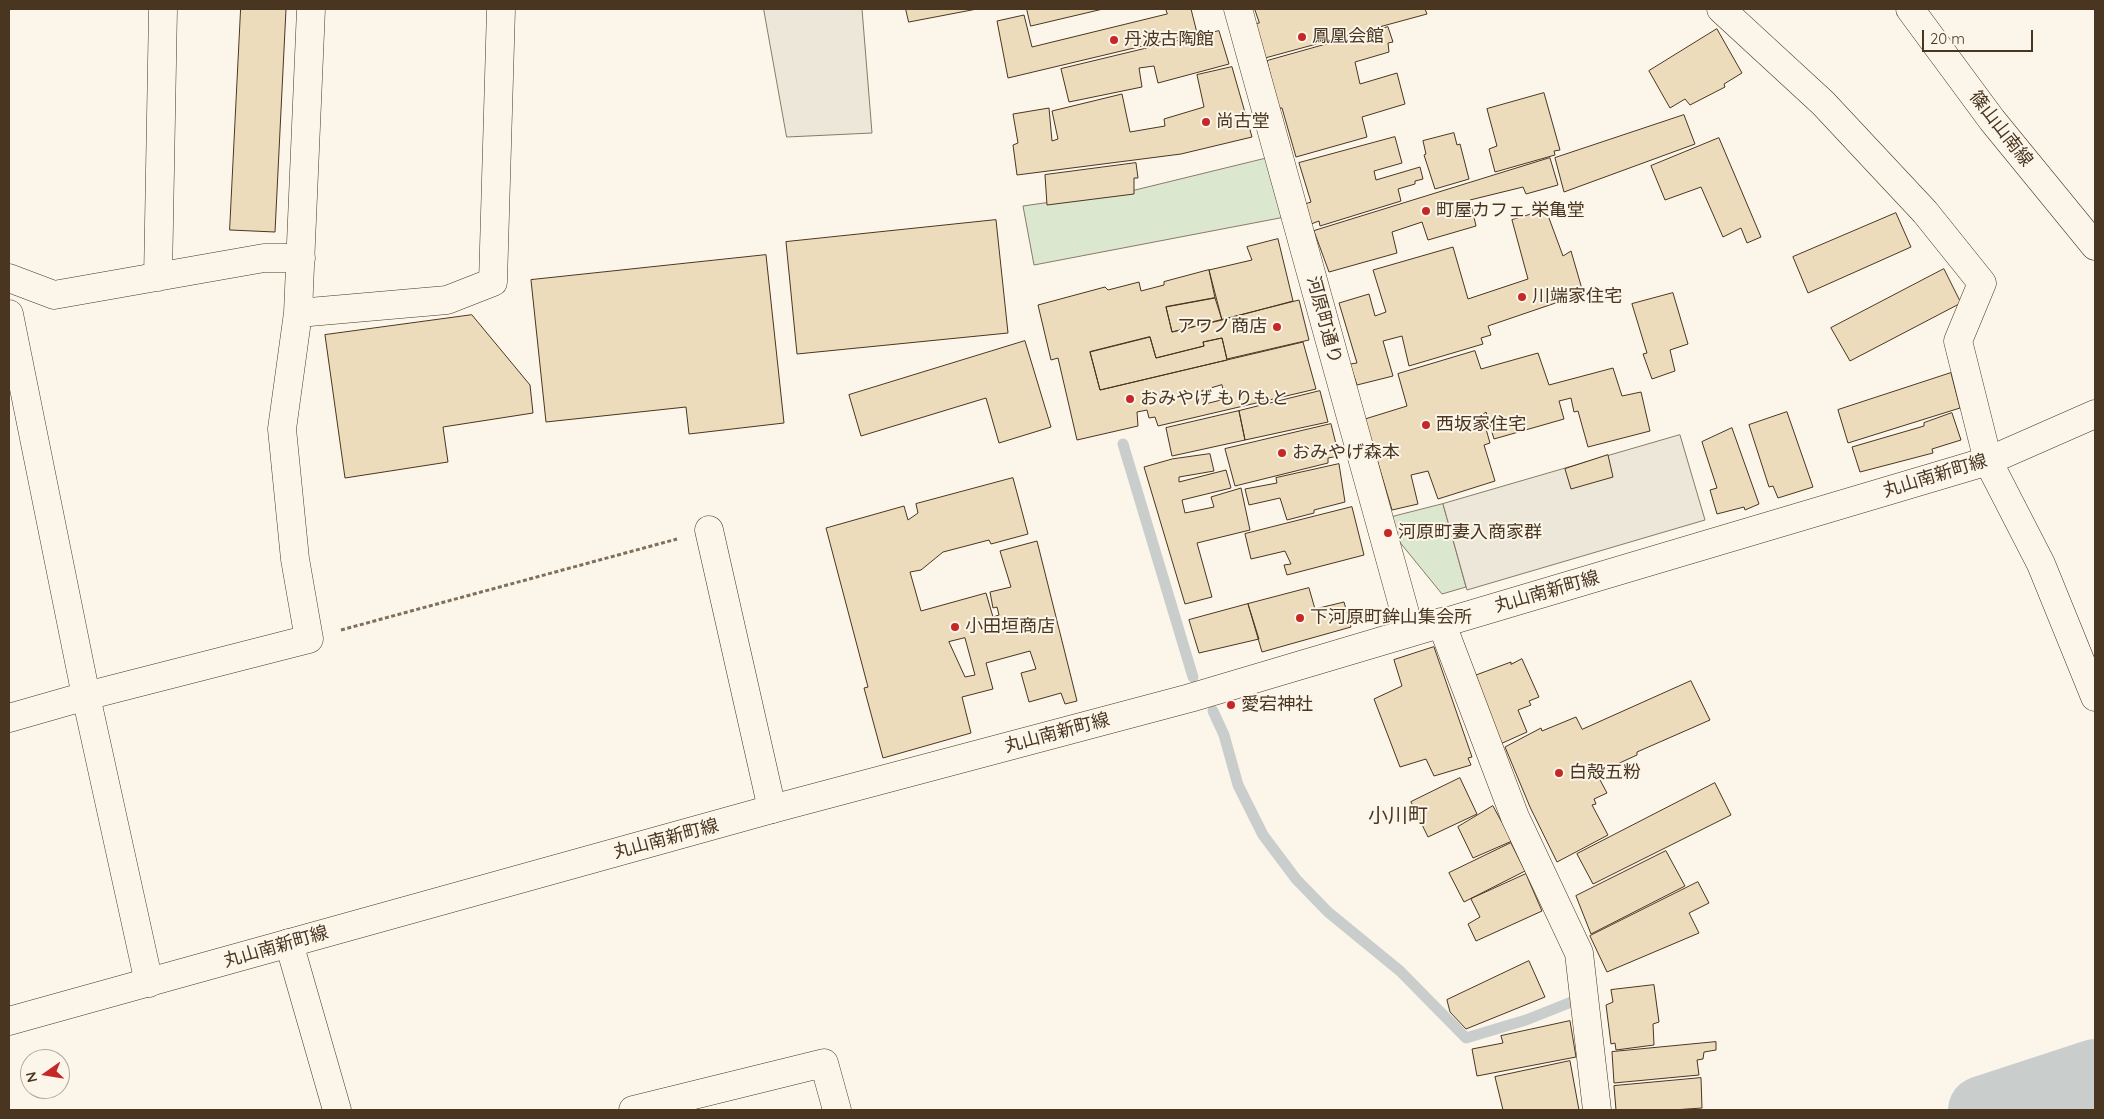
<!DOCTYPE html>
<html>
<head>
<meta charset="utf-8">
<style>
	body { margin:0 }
	#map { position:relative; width:2104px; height:1119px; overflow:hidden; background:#fbf6e9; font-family:Quicksand,sans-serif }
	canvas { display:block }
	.frame { position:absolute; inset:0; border:10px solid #4a3520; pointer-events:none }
	.north { position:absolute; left:20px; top:1049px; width:50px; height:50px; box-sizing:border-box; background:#fbf6e9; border:1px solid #b4a999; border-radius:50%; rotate:257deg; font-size:14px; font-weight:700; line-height:20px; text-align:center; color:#4a3520 }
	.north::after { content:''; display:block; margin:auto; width:18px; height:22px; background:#c62828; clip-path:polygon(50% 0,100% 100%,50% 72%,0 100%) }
	.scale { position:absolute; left:1922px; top:30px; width:111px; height:22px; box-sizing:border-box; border:2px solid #4a3520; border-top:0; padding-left:6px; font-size:15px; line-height:18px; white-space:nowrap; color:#4a3520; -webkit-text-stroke:4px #fbf6e9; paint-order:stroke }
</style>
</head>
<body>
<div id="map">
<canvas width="2104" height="1119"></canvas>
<div class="frame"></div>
<div class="north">N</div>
<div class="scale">20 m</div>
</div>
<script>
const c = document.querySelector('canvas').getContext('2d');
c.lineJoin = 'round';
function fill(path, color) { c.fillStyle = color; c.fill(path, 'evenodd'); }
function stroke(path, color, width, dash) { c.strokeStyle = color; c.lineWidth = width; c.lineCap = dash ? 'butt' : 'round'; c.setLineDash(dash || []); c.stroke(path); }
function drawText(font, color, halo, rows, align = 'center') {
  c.font = font + ' Quicksand,"Noto Sans JP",sans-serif'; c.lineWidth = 4; c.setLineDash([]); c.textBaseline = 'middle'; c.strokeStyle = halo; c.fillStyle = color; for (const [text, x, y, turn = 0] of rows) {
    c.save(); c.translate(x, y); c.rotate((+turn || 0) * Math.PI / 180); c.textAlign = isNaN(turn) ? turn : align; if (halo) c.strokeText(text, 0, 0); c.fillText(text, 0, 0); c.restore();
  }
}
const green = new Path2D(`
	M 1272,157 L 1285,217 L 1034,265 L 1023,206 L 1135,190 Z
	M 1443,504 L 1466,587 L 1442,594 L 1398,540 L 1392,517 Z`);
const parking = new Path2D(`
	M 764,9 L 862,9 L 872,133 L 787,137 Z
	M 1680,435 L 1705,520 L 1467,590 L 1443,504 Z`);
const stream = new Path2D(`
	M 1123,444 L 1193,677
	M 1213,711 L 1224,735 L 1238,785 L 1263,835 L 1296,879 L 1328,912 L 1400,971 L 1466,1038 L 1526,1020 L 1584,997`);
const river = new Path2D(`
	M 1982,1110 L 2095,1073`);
const building = new Path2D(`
	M 241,9 L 286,9 L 275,232 L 230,230 Z
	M 906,9 L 977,9 L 909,22 Z
	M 1027,9 L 1103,9 L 1031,26 Z
	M 1166,9 L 1191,9 L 1197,33 L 1008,78 L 997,21 L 1024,15 L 1032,47 L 1167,14 Z
	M 1255,9 L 1425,9 L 1427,14 L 1265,58 L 1255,24 L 1259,23 Z
	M 1388,27 L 1393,42 L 1388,43 L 1389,52 L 1355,62 L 1360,84 L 1397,73 L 1405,104 L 1362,117 L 1367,137 L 1296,157 L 1282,108 L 1278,108 L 1267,61 Z
	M 1717,29 L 1742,73 L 1724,84 L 1725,87 L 1690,105 L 1685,99 L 1670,108 L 1649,71 Z
	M 1219,31 L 1229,64 L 1158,83 L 1154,66 L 1139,68 L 1142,87 L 1069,102 L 1061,69 Z
	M 1232,67 L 1252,137 L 1181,154 L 1017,175 L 1013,145 L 1018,143 L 1013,114 L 1049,108 L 1052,141 L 1058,139 L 1052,111 L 1122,94 L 1130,132 L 1165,126 L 1164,119 L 1204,107 L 1197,75 Z
	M 1544,93 L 1560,150 L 1554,151 L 1555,155 L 1495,172 L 1489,149 L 1497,146 L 1487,109 Z
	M 1684,115 L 1695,144 L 1564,192 L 1555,158 Z
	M 1454,133 L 1457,145 L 1460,144 L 1469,179 L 1435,189 L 1424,155 L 1426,154 L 1423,141 Z
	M 1395,137 L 1402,163 L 1374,171 L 1376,180 L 1420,167 L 1423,179 L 1415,181 L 1415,184 L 1398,189 L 1401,201 L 1320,226 L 1319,221 L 1311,224 L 1305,204 L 1311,202 L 1299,163 Z
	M 1719,138 L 1761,237 L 1747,243 L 1741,228 L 1723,237 L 1701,187 L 1665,200 L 1651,166 Z
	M 1550,158 L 1558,185 L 1526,194 L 1523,187 L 1470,200 L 1476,226 L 1428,240 L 1422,222 L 1392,232 L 1397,253 L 1329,272 L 1314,231 Z
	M 1136,163 L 1138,178 L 1134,178 L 1134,194 L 1047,205 L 1045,175 Z
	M 1546,210 L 1563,256 L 1571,251 L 1582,289 L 1575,292 L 1576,296 L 1488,326 L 1491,335 L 1481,338 L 1483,344 L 1409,366 L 1402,336 L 1383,341 L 1393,376 L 1357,385 L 1350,364 L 1357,363 L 1339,303 L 1369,294 L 1375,316 L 1386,312 L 1373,270 L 1453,247 L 1468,299 L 1528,279 L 1512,220 Z
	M 1896,213 L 1911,247 L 1808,293 L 1793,257 Z
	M 996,220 L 1008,333 L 797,354 L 786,242 Z
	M 1278,239 L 1293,301 L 1222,320 L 1209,270 L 1252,260 L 1247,247 Z
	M 766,255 L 784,423 L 689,434 L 686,407 L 546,422 L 531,280 Z
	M 1944,269 L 1961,303 L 1850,361 L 1831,328 Z
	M 1209,270 L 1215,298 L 1166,307 L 1172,332 L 1299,300 L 1309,340 L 1227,359 L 1222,338 L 1203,342 L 1204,346 L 1156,358 L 1150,337 L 1090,352 L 1100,390 L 1303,342 L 1316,389 L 1158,426 L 1155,417 L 1149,418 L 1147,410 L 1137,412 L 1138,426 L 1077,440 L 1058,358 L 1051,360 L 1038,305 L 1105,287 L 1108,290 L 1139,282 L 1141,291 L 1164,285 L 1164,282 ZM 1222,385 L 1225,399 L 1205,404 L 1202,391 Z
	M 1673,293 L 1688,344 L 1670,350 L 1675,371 L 1652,379 L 1643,354 L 1647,353 L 1632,304 Z
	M 1215,298 L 1222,320 L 1172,332 L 1166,307 Z
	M 472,315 L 530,385 L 533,413 L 443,427 L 448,462 L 345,478 L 325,335 Z
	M 1150,337 L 1156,358 L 1204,346 L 1203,342 L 1222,338 L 1227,360 L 1100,390 L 1090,352 Z
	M 1025,341 L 1051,427 L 999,443 L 986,398 L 861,436 L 849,395 Z
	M 1475,351 L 1481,369 L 1538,353 L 1549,385 L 1613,368 L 1622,396 L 1641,392 L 1650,431 L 1588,447 L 1578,411 L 1574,412 L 1571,398 L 1559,401 L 1564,419 L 1494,439 L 1486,412 L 1482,415 L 1490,443 L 1484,445 L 1495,481 L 1438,499 L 1428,471 L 1411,475 L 1418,504 L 1392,510 L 1365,419 L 1407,406 L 1398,374 Z
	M 1951,373 L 1960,408 L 1848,443 L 1838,410 Z
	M 1320,391 L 1328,422 L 1245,440 L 1239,411 Z
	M 1239,411 L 1245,440 L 1172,456 L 1166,428 Z
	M 1787,412 L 1813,487 L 1778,498 L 1773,486 L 1769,487 L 1749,425 Z
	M 1952,413 L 1961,440 L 1932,449 L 1933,453 L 1860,472 L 1852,447 L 1924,426 L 1924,423 Z
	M 1331,424 L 1339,456 L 1328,458 L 1328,463 L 1235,486 L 1225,449 Z
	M 1732,428 L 1759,504 L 1745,510 L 1744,507 L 1717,514 L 1710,490 L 1717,488 L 1702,442 Z
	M 1210,454 L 1214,471 L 1179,477 L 1179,482 L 1226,470 L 1231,488 L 1182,500 L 1185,513 L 1214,507 L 1211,497 L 1241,488 L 1250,530 L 1197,543 L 1212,597 L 1185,604 L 1144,467 L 1172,459 Z
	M 1608,455 L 1613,477 L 1571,489 L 1565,469 Z
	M 1339,464 L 1345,502 L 1314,510 L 1314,513 L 1287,520 L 1280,498 L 1249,505 L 1245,489 L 1277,483 L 1276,478 Z
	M 1013,478 L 1028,534 L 991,544 L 989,540 L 943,552 L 921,570 L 910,572 L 921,611 L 986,593 L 993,617 L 999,615 L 997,607 L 993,608 L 990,592 L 1011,587 L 1000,551 L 1037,541 L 1077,701 L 1065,704 L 1061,693 L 1029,702 L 1021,673 L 1036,669 L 1030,651 L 986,663 L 993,689 L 962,697 L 971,733 L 883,758 L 864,688 L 868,687 L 826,528 L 904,506 L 908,520 L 918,513 L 916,504 ZM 965,638 L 975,675 L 965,677 L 949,642 Z
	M 1352,507 L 1364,555 L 1287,575 L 1284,565 L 1291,564 L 1285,551 L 1251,559 L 1245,534 Z
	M 1309,588 L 1315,609 L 1344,602 L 1351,627 L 1262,652 L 1248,604 Z
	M 1248,604 L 1259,639 L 1199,653 L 1189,620 Z
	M 1434,647 L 1472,757 L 1468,758 L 1471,765 L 1434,776 L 1426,759 L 1400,767 L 1374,699 L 1402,686 L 1394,660 Z
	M 1522,659 L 1539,697 L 1529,701 L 1531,705 L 1518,710 L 1527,732 L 1498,745 L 1476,675 L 1511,662 L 1511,664 Z
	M 1691,681 L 1710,720 L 1637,752 L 1637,755 L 1602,771 L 1603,776 L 1599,778 L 1607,793 L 1594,799 L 1596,804 L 1592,805 L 1608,835 L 1557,862 L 1530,807 L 1505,747 L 1541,728 L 1542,731 L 1576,717 L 1582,729 Z
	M 1460,778 L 1477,814 L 1428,837 L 1411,802 Z
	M 1715,783 L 1731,815 L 1593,884 L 1577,854 Z
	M 1493,806 L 1512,841 L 1473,858 L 1458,827 Z
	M 1511,843 L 1525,871 L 1464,902 L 1449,873 Z
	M 1666,851 L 1685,886 L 1591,934 L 1576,896 Z
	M 1526,874 L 1542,911 L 1476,941 L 1468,924 L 1480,917 L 1471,899 Z
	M 1698,882 L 1709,903 L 1689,913 L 1699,933 L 1607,972 L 1590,936 Z
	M 1529,961 L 1545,997 L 1466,1029 L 1450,1012 L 1447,1000 Z
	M 1654,985 L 1659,1022 L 1653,1024 L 1654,1045 L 1616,1050 L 1615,1043 L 1611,1044 L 1606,1005 L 1613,1002 L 1611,990 Z
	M 1570,1021 L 1576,1057 L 1477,1076 L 1472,1049 L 1503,1043 L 1501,1036 Z
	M 1716,1042 L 1716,1050 L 1704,1052 L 1703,1059 L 1697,1060 L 1699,1075 L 1614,1083 L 1612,1052 Z
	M 1570,1061 L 1579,1110 L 1503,1110 L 1495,1077 Z
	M 1701,1078 L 1702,1108 L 1673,1110 L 1616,1110 L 1614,1086 Z`);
const path = new Path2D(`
	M 341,630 L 677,539`);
const minor = new Path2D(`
	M 1238,9 L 1410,631
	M 1721,9 L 1823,103 L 1925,212 L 1982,283 L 1958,341 L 1988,461 L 2041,564 L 2095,697
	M 158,277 L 163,9
	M 9,278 L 54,295 L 264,258 L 301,258
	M 298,313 L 447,300 L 493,282 L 501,9
	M 9,314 L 86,696 L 149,983
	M 709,530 L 772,809
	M 1441,622 L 1515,817 L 1579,953 L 1597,1110
	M 9,718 L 86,696 L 309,639 L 295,559 L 282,429 L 298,313 L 311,9
	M 289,943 L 337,1110
	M 633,1110 L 824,1063 L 837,1110`);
const major = new Path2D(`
	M 1910,9 L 1992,120 L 2095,246
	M 9,1021 L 772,809 L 1190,698 L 1988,461 L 2095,414`);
const markers = [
	[1302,37,5,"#c62828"],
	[1114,40,5,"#c62828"],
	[1206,122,5,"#c62828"],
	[1426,211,5,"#c62828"],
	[1522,297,5,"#c62828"],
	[1277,327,5,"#c62828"],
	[1130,399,5,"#c62828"],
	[1426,425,5,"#c62828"],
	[1282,453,5,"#c62828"],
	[1388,533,5,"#c62828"],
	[1300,618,5,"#c62828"],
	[955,627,5,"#c62828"],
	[1231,705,5,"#c62828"],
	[1559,773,5,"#c62828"]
];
const poiNames = [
	["鳳凰会館",1312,37],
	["丹波古陶館",1124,40],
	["尚古堂",1216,122],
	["町屋カフェ 栄亀堂",1436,211],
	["川端家住宅",1532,297],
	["アワノ商店",1267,327,"right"],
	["おみやげ もりもと",1140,399],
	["西坂家住宅",1436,425],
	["おみやげ森本",1292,453],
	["河原町妻入商家群",1398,533],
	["下河原町鉾山集会所",1310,618],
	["小田垣商店",965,627],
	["愛宕神社",1241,705],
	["白殻五粉",1569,773]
];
const streetNames = [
	["篠山山南線",2001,129,52],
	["河原町通り",1324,320,75],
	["丸山南新町線",1935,476,-17],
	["丸山南新町線",1547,592,-16],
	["丸山南新町線",1057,733,-15],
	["丸山南新町線",666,839,-15],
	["丸山南新町線",276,947,-16]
];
const quarterNames = [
	["小川町",1398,816]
];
fill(green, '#dce7d0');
stroke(green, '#887966', 1);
fill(parking, '#ede7d9');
stroke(parking, '#887966', 1);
stroke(stream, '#c9cecd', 11);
stroke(river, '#c9cecd', 68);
fill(building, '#ecdcbc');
stroke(building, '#4a3520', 1);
stroke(minor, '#4a3520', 29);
stroke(major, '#4a3520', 29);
stroke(path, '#7f6f5c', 3, [4, 2.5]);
stroke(minor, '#fbf6e9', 28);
stroke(major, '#fbf6e9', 28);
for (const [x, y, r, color] of markers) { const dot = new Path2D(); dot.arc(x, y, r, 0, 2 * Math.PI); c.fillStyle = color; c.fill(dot); stroke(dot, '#fbf6e9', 2); }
drawText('18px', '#4a3520', '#fbf6e9', poiNames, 'left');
drawText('18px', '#4a3520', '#fbf6e9', streetNames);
drawText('20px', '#4a3520', '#fbf6e9', quarterNames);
</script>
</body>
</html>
